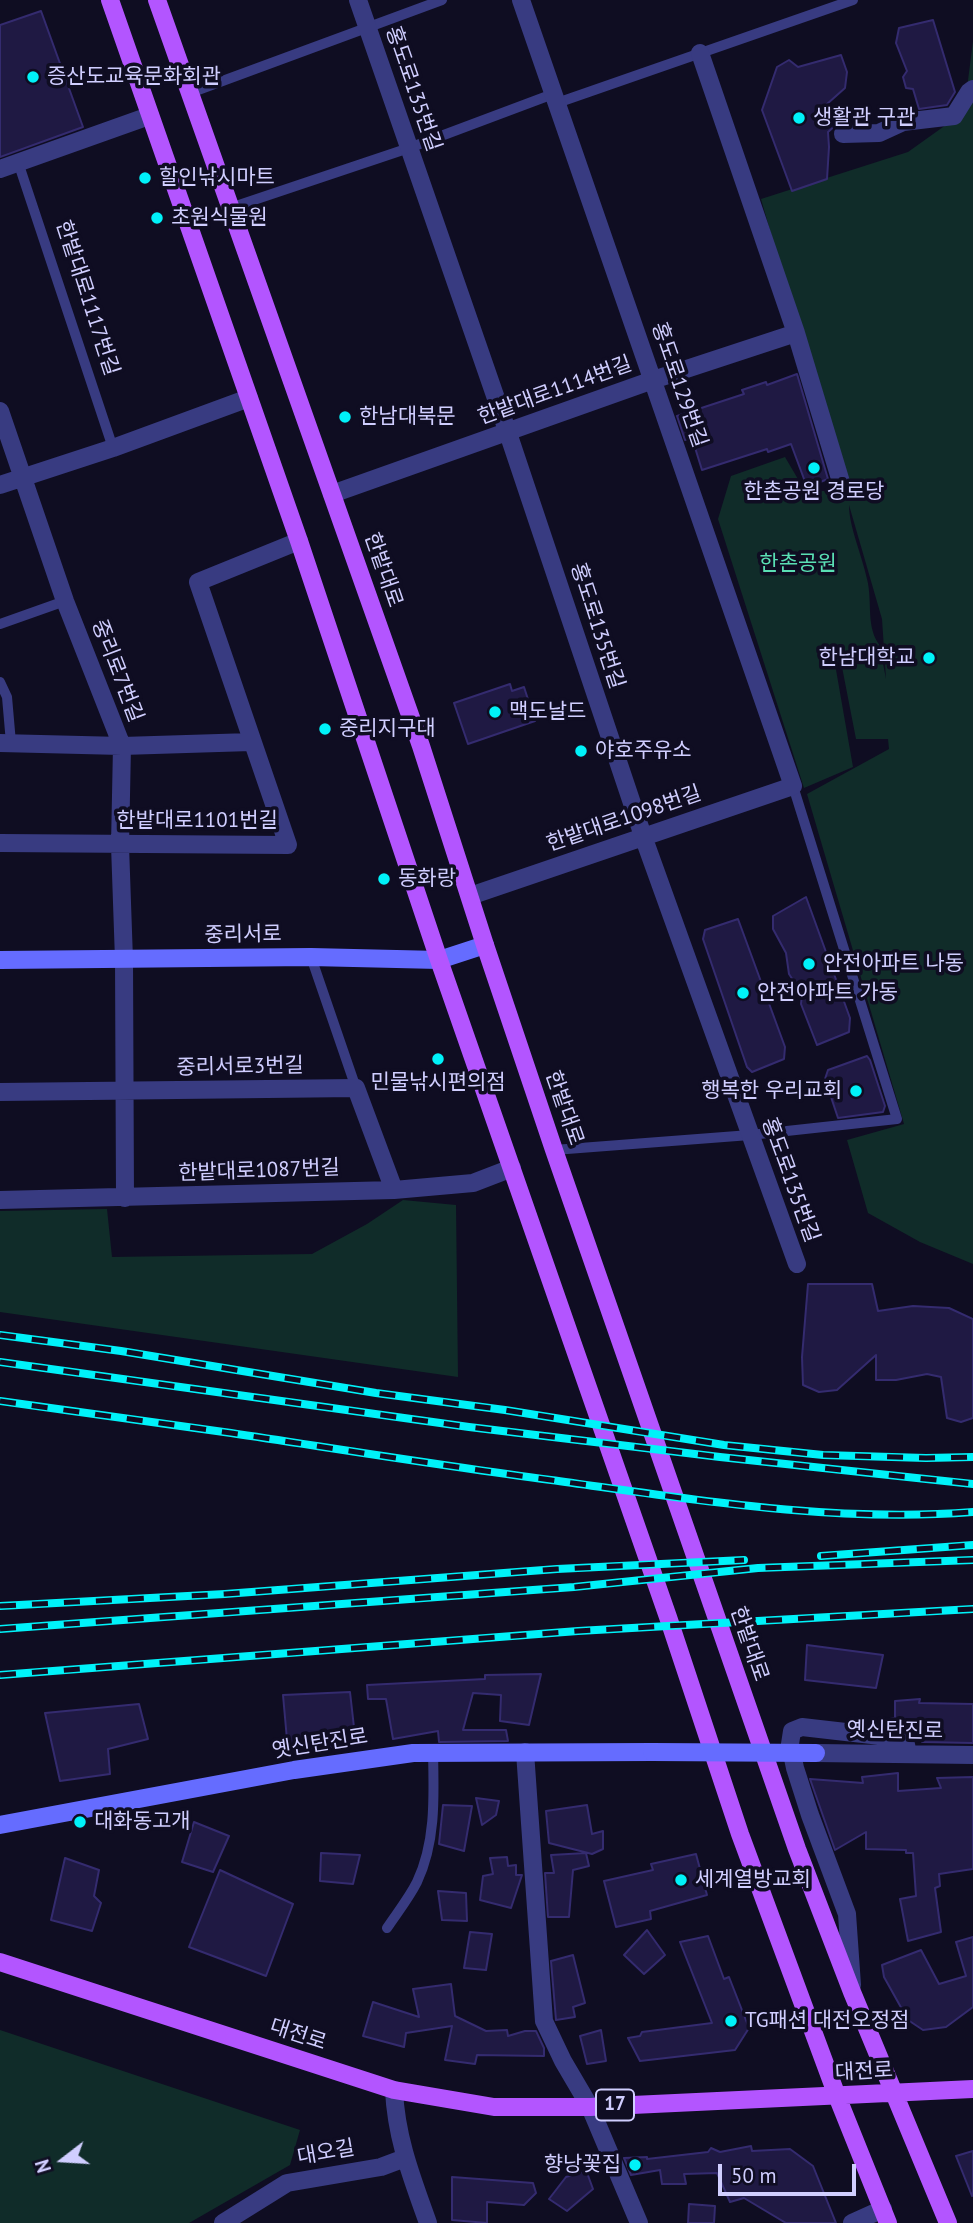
<!DOCTYPE html>
<html>
<head>
<meta charset="utf-8">
<style>
	body { margin:0 }
	#map { position:relative; width:973px; height:2223px; overflow:hidden; background:#0f0d22; font-family:"PT Sans",sans-serif }
	canvas { display:block }
	.north { position:absolute; left:28px; top:2125px; width:70px; height:70px; -webkit-text-stroke:5px #0f0d22; paint-order:stroke; rotate:253deg; font-size:19px; font-weight:700; line-height:28px; text-align:center; color:#d0ceff }
	.north::after { content:''; display:block; margin:auto; width:24px; height:32px; background:#d0ceff; clip-path:polygon(50% 0,100% 100%,50% 72%,0 100%) }
	.scale { position:absolute; left:718px; top:2164px; width:138px; height:32px; box-sizing:border-box; border:4px solid #d0ceff; border-top:0; padding-left:9px; font-size:21px; line-height:24px; white-space:nowrap; color:#d0ceff; -webkit-text-stroke:5px #0f0d22; paint-order:stroke }
</style>
</head>
<body>
<div id="map">
<canvas width="973" height="2223"></canvas>
<div class="north">N</div>
<div class="scale">50 m</div>
</div>
<script>
const c = document.querySelector('canvas').getContext('2d');
c.lineJoin = 'round';
function fill(path, color) { c.fillStyle = color; c.fill(path, 'evenodd'); }
function stroke(path, color, width, dash) { c.strokeStyle = color; c.lineWidth = width; c.lineCap = dash ? 'butt' : 'round'; c.setLineDash(dash || []); c.stroke(path); }
function drawText(font, color, halo, rows, align = 'center') {
  c.font = font + ' "PT Sans","Noto Sans KR",sans-serif'; c.lineWidth = 7; c.setLineDash([]); c.textBaseline = 'middle'; c.strokeStyle = halo; c.fillStyle = color; for (const [text, x, y, turn = 0] of rows) {
    c.save(); c.translate(x, y); c.rotate((+turn || 0) * Math.PI / 180); c.textAlign = isNaN(turn) ? turn : align; if (halo) c.strokeText(text, 0, 0); c.fillText(text, 0, 0); c.restore();
  }
}
const green = new Path2D(`
	M 973,41 L 973,1264 L 920,1242 L 868,1213 L 847,1140 L 904,1124 L 807,794 L 889,749 L 888,739 L 856,739 L 842,667 L 881,653 L 886,679 L 882,619 L 849,505 C 849,527 862,555 867,579 C 873,602 865,628 881,647 L 835,664 L 853,767 L 804,788 L 718,519 L 731,476 L 785,457 L 805,491 L 845,491 L 761,199 L 908,152 L 964,112 Z
	M 403,1200 L 456,1205 L 458,1377 L 0,1312 L 0,1211 L 107,1209 L 112,1257 L 312,1254 L 367,1224 Z
	M 0,2030 L 300,2130 L 290,2165 L 189,2223 L 0,2223 Z`);
const building = new Path2D(`
	M 41,11 L 83,127 L 0,157 L 0,25 Z
	M 933,20 L 955,92 L 947,105 L 919,109 L 913,89 L 906,88 L 903,77 L 907,71 L 896,43 L 899,28 Z
	M 841,55 L 847,72 L 845,88 L 827,104 L 836,125 L 828,132 L 829,147 L 827,179 L 792,191 L 762,110 L 777,67 L 789,60 L 798,67 Z
	M 797,374 L 828,479 L 807,487 L 791,444 L 768,452 L 767,449 L 702,470 L 692,438 L 685,440 L 677,416 L 744,394 L 742,390 L 766,382 L 767,385 Z
	M 510,684 L 512,691 L 524,687 L 535,721 L 468,744 L 454,703 Z
	M 806,897 L 850,1018 L 849,1032 L 817,1045 L 801,1004 L 802,994 L 789,974 L 786,953 L 773,929 L 773,916 Z
	M 738,919 L 785,1047 L 784,1059 L 752,1072 L 747,1067 L 703,939 L 705,930 Z
	M 867,1056 L 870,1060 L 885,1106 L 883,1112 L 838,1118 L 825,1079 L 828,1070 Z
	M 808,1284 L 872,1284 L 878,1311 L 913,1306 L 949,1308 L 973,1319 L 973,1418 L 961,1422 L 947,1418 L 941,1377 L 927,1374 L 896,1380 L 876,1380 L 876,1355 L 837,1390 L 819,1392 L 803,1385 L 802,1357 Z
	M 807,1645 L 883,1655 L 876,1688 L 805,1680 Z
	M 541,1674 L 529,1725 L 500,1721 L 501,1695 L 473,1693 L 463,1730 L 506,1730 L 508,1741 L 439,1742 L 438,1731 L 393,1739 L 386,1699 L 368,1699 L 367,1685 L 485,1679 L 485,1675 Z
	M 350,1692 L 356,1745 L 288,1751 L 283,1695 Z
	M 920,1699 L 919,1703 L 973,1704 L 973,1743 L 922,1742 L 923,1738 L 916,1737 L 909,1729 L 890,1726 L 890,1719 L 895,1718 L 895,1701 Z
	M 139,1704 L 148,1739 L 108,1749 L 110,1774 L 60,1781 L 45,1713 Z
	M 898,1773 L 898,1791 L 941,1788 L 937,1778 L 973,1777 L 973,1869 L 939,1874 L 940,1886 L 935,1888 L 941,1932 L 908,1941 L 900,1899 L 916,1896 L 913,1853 L 906,1853 L 906,1850 L 866,1849 L 866,1832 L 835,1850 L 810,1779 L 863,1783 L 862,1777 Z
	M 476,1798 L 499,1801 L 496,1815 L 482,1825 Z
	M 443,1805 L 472,1806 L 464,1851 L 439,1844 Z
	M 587,1805 L 592,1834 L 603,1831 L 603,1849 L 592,1854 L 549,1843 L 546,1811 Z
	M 194,1822 L 229,1836 L 213,1872 L 182,1862 Z
	M 321,1853 L 360,1855 L 353,1884 L 320,1881 Z
	M 586,1853 L 589,1866 L 573,1870 L 569,1917 L 548,1917 L 545,1873 L 554,1873 L 551,1855 Z
	M 696,1854 L 707,1895 L 650,1911 L 651,1919 L 616,1927 L 604,1881 L 653,1870 L 651,1864 Z
	M 507,1857 L 508,1866 L 516,1865 L 516,1875 L 522,1875 L 511,1908 L 480,1900 L 483,1876 L 493,1874 L 490,1858 Z
	M 65,1858 L 99,1870 L 94,1896 L 101,1903 L 92,1931 L 51,1920 Z
	M 220,1870 L 293,1904 L 266,1976 L 189,1947 Z
	M 438,1891 L 466,1893 L 467,1921 L 442,1920 Z
	M 647,1930 L 665,1955 L 644,1974 L 624,1955 Z
	M 470,1932 L 492,1934 L 486,1970 L 464,1968 Z
	M 708,1936 L 724,1979 L 729,1977 L 749,2028 L 735,2050 L 640,2061 L 628,2038 L 640,2036 L 642,2032 L 712,2023 L 680,1942 Z
	M 973,1937 L 973,2007 L 946,2027 L 923,2030 L 908,2020 L 884,1977 L 882,1965 L 921,1950 L 939,1984 L 966,1976 L 956,1942 Z
	M 573,1955 L 585,2003 L 573,2007 L 575,2017 L 556,2020 L 551,1961 Z
	M 451,1984 L 455,2016 L 486,2031 L 507,2030 L 508,2036 L 525,2031 L 536,2031 L 544,2048 L 544,2056 L 477,2055 L 475,2064 L 445,2060 L 452,2026 L 406,2033 L 404,2047 L 363,2036 L 373,2002 L 419,2017 L 413,1989 Z
	M 601,2030 L 606,2061 L 587,2064 L 580,2036 Z
	M 751,2146 L 752,2151 L 790,2149 L 813,2166 L 836,2223 L 786,2223 L 744,2198 L 730,2202 L 717,2173 L 684,2174 L 686,2184 L 662,2184 L 660,2170 L 631,2175 L 624,2158 L 647,2157 L 647,2159 L 708,2152 L 711,2148 L 720,2152 Z
	M 973,2151 L 973,2195 L 972,2196 L 956,2156 Z
	M 586,2170 L 593,2189 L 567,2211 L 549,2199 L 566,2177 Z
	M 452,2177 L 533,2183 L 536,2193 L 524,2205 L 487,2202 L 487,2223 L 452,2220 Z
	M 689,2204 L 715,2206 L 714,2223 L 688,2223 Z`);
const lane = new Path2D(`
	M 190,93 L 442,0
	M 557,103 L 853,0
	M 18,162 L 113,448
	M 230,208 L 409,148 L 553,94
	M 0,624 L 65,601
	M 0,682 L 7,697 L 11,743
	M 311,957 L 356,1088
	M 554,1150 L 750,1135 L 897,1119 L 793,786
	M 387,1928 C 397,1913 409,1898 417,1882 C 436,1842 434,1796 433,1752`);
const street = new Path2D(`
	M 358,0 L 508,433 L 643,836 L 797,1264
	M 700,53 L 796,333 L 841,482
	M 843,134 L 879,133 L 903,122 L 954,116 L 969,92 L 973,89
	M 0,169 L 149,116
	M 0,411 L 65,601 L 122,746 L 120,845 L 124,960 L 125,1198
	M 0,485 L 113,448 L 249,398
	M 332,494 L 653,380 L 796,333
	M 0,743 L 122,746 L 251,742
	M 0,843 L 288,845 L 198,582 L 299,541
	M 470,896 L 793,786 L 521,0
	M 0,1092 L 356,1088 L 394,1190
	M 0,1200 L 394,1190 L 473,1183 L 512,1168
	M 525,1752 L 544,2021 L 563,2061 L 590,2107 L 639,2223
	M 816,1753 L 973,1755
	M 852,1985 L 847,1914 L 810,1815 L 795,1768 L 790,1744 L 792,1731 L 802,1727 L 898,1738 L 905,1740 L 908,1754
	M 394,2090 C 396,2138 412,2178 428,2223
	M 223,2223 L 287,2183 L 381,2167 L 405,2158
	M 852,2223 L 883,2209`);
const secondary = new Path2D(`
	M 0,960 L 311,957 L 439,960 L 485,945
	M 0,1825 L 294,1770 L 413,1753 L 652,1752`);
const primary = new Path2D(`
	M 110,0 L 299,541 L 439,960 L 668,1617 L 740,1834 L 837,2096 L 888,2223
	M 157,0 L 421,746 L 485,945 L 554,1150 L 797,1849 L 852,1992 L 948,2223
	M 0,1962 L 394,2090 L 494,2107 L 590,2107 L 973,2089`);
const rail = new Path2D(`
	M 0,1335 L 121,1351 L 376,1393 L 505,1410 L 724,1445 L 823,1455 L 926,1458 L 973,1457
	M 0,1362 L 469,1427 L 720,1457 L 973,1484
	M 0,1401 C 77,1412 154,1422 231,1433 C 338,1449 444,1466 551,1480 C 690,1499 832,1523 973,1512
	M 821,1556 L 973,1545
	M 0,1606 L 225,1594 L 557,1569 L 744,1560
	M 0,1629 L 574,1587 L 758,1568 L 973,1560
	M 0,1675 L 578,1631 L 973,1609`);
const secondaryBridge = new Path2D(`
	M 652,1752 L 816,1753`);
const markers = [
	[33,77,7,"#00f2f9"],
	[799,118,7,"#00f2f9"],
	[145,178,7,"#00f2f9"],
	[157,218,7,"#00f2f9"],
	[345,417,7,"#00f2f9"],
	[814,468,7,"#00f2f9"],
	[929,658,7,"#00f2f9"],
	[495,712,7,"#00f2f9"],
	[325,729,7,"#00f2f9"],
	[581,751,7,"#00f2f9"],
	[384,879,7,"#00f2f9"],
	[809,964,7,"#00f2f9"],
	[743,993,7,"#00f2f9"],
	[438,1059,7,"#00f2f9"],
	[856,1091,7,"#00f2f9"],
	[80,1822,7,"#00f2f9"],
	[681,1880,7,"#00f2f9"],
	[731,2021,7,"#00f2f9"],
	[635,2165,7,"#00f2f9"]
];
const shields = [
	[615,2105,38]
];
const shieldNames = [
	["17",615,2105]
];
const poiNames = [
	["증산도교육문화회관",47,77],
	["생활관 구관",813,118],
	["할인낚시마트",159,178],
	["초원식물원",171,218],
	["한남대북문",359,417],
	["한촌공원 경로당",814,492,"center"],
	["한남대학교",915,658,"right"],
	["맥도날드",509,712],
	["중리지구대",339,729],
	["야호주유소",595,751],
	["동화랑",398,879],
	["안전아파트 나동",823,964],
	["안전아파트 가동",757,993],
	["민물낚시편의점",438,1083,"center"],
	["행복한 우리교회",842,1091,"right"],
	["대화동고개",94,1822],
	["세계열방교회",695,1880],
	["TG패션 대전오정점",745,2021],
	["향낭꽃집",621,2165,"right"]
];
const streetNames = [
	["홍도로135번길",413,89,71],
	["한밭대로1117번길",87,298,72],
	["홍도로129번길",679,385,71],
	["한밭대로1114번길",555,391,-20],
	["한밭대로",383,570,71],
	["홍도로135번길",597,626,72],
	["중리로7번길",117,671,69],
	["한밭대로1098번길",624,819,-19],
	["한밭대로1101번길",197,821],
	["중리서로",243,935,-1],
	["중리서로3번길",240,1067,-1],
	["한밭대로",564,1108,71],
	["한밭대로1087번길",259,1171,-2],
	["홍도로135번길",790,1180,70],
	["한밭대로",749,1644,71],
	["옛신탄진로",895,1731,1],
	["옛신탄진로",320,1744,-9],
	["대전로",298,2035,18],
	["대전로",864,2072,-3],
	["대오길",326,2153,-10]
];
const parkNames = [
	["한촌공원",798,564]
];
fill(green, '#102c29');
fill(building, '#1f1943');
stroke(building, '#342b6f', 2);
stroke(lane, '#383b81', 10);
stroke(street, '#383b81', 18);
stroke(secondary, '#656cff', 18);
stroke(primary, '#b355ff', 18);
stroke(rail, '#00f2f9', 8);
stroke(rail, '#0f0d22', 5, [16]);
stroke(secondaryBridge, '#656cff', 18);
for (const [x, y, r, color] of markers) { const dot = new Path2D(); dot.arc(x, y, r, 0, 2 * Math.PI); c.fillStyle = color; c.fill(dot); stroke(dot, '#0f0d22', 2.5); }
for (const [x, y, w] of shields) { const box = new Path2D(); box.roundRect(x - w / 2, y - 15.5, w, 31, 5); c.fillStyle = '#0f0d22'; c.fill(box); stroke(box, '#d0ceff', 2); }
drawText('bold 19px', '#d0ceff', null, shieldNames);
drawText('21px', '#d0ceff', '#0f0d22', poiNames, 'left');
drawText('21px', '#d0ceff', '#0f0d22', streetNames);
drawText('21px', '#5adfb4', '#0f0d22', parkNames);
</script>
</body>
</html>
